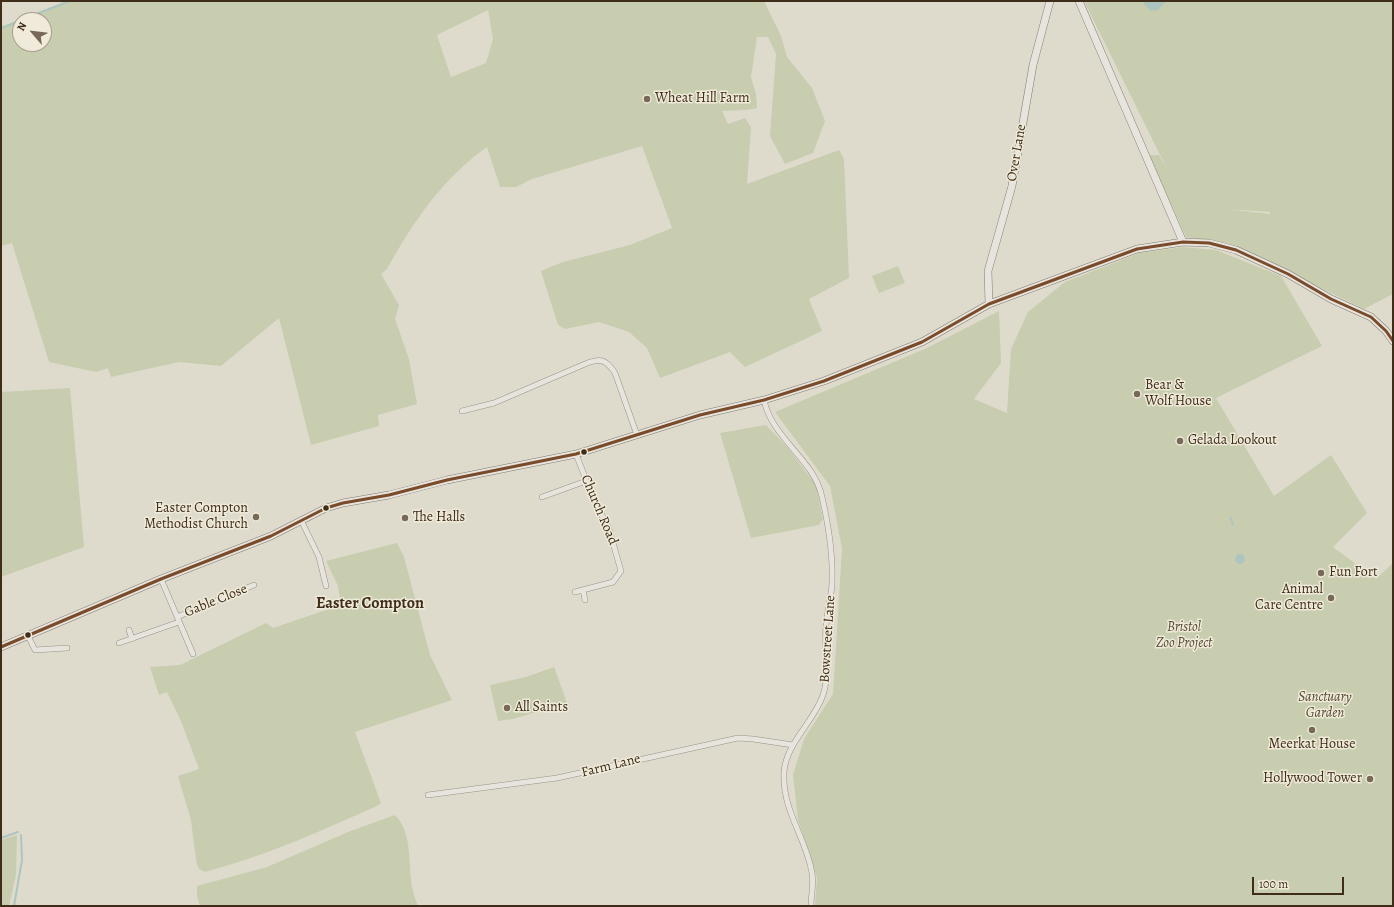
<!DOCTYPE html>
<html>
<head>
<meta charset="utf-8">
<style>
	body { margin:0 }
	#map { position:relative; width:1394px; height:907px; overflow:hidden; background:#dfdbcc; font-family:Alegreya,serif }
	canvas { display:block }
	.frame { position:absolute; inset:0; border:2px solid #3f2c19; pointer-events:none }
	.north { position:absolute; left:12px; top:12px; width:40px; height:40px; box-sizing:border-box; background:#efead9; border:1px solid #a99e8c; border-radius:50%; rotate:298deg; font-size:11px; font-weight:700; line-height:16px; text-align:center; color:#3f2c19 }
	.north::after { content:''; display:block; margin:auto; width:14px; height:18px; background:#776958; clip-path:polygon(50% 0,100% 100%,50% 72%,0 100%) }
	.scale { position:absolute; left:1252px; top:877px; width:92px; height:18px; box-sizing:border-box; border:2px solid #3f2c19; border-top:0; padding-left:5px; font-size:12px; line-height:14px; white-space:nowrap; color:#3f2c19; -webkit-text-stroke:3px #efead9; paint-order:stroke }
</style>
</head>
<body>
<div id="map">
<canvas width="1394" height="907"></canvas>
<div class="frame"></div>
<div class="north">N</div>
<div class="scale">100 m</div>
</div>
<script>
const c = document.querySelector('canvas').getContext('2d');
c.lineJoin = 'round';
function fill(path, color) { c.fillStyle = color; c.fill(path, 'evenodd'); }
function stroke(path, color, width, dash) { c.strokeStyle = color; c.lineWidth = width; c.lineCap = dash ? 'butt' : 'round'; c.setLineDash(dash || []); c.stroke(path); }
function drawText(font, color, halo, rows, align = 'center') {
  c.font = font + ' Alegreya,serif'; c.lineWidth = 3; c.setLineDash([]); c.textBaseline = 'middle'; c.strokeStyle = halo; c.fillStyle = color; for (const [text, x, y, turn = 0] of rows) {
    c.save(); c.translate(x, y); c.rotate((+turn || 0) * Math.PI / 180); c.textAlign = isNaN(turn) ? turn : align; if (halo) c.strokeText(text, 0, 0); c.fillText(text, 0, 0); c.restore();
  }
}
const green = new Path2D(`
	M 66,1 L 764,1 L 781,36 L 787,57 L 812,88 L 825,121 L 813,153 L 785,164 L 770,136 L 776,54 L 768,37 L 757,37 L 751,77 L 756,94 L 757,108 C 748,111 732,110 722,111 L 728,124 L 745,118 L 751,127 L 747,184 L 839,150 L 844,159 L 849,278 L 809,299 L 822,331 L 745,367 L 730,352 L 660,378 L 647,348 L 629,332 L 599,322 L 565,329 L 558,325 L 541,271 L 563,262 L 630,245 L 672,228 L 642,146 L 532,179 L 516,187 L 500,187 L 487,147 C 443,178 413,222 387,269 L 381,274 L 399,305 L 395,319 L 409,359 L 417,404 L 378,415 L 379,426 L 311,445 L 279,318 L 221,366 L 179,362 L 111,377 L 108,368 L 96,372 L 49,362 L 12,243 L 1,246 L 1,27 ZM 488,10 L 493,39 L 486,63 L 451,77 L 437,35 ZM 20,20 L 44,20 L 44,44 L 20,44 Z
	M 1084,1 L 1393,1 L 1393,294 L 1364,309 L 1227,243 L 1186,237 L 1149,155 L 1159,155 L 1168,171 ZM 1226,209 L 1270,212 L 1270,214 Z
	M 1183,247 L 1216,250 L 1281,276 L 1322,346 L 1216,398 L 1274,496 L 1331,455 L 1367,513 L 1333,547 L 1376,579 L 1393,563 L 1393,906 L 815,906 L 817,878 L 798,820 L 793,775 L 804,739 L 833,694 L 842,549 L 830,486 L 775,412 L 927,348 L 999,311 L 1001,363 L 974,399 L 1007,413 L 1011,349 L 1028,312 L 1065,282 L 1139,253 Z
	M 898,266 L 905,283 L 879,293 L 872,276 Z
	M 70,388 L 84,547 L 1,577 L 1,392 Z
	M 766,425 L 788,448 L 816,485 L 823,519 L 819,525 L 751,538 L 720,433 Z
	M 397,543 L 404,557 L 430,655 L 452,700 L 355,732 L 381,803 L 377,806 C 321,831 265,856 205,872 L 198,868 L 196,860 L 191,820 L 178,776 L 199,769 L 181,721 L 167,692 L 159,695 L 150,667 L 180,665 L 266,623 L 273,628 L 341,605 L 338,586 L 326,561 Z
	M 554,667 L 567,703 L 513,719 L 498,721 L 490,685 L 526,677 Z
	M 395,815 C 414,834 407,866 413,891 C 414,896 416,901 418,906 L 200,906 L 197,896 L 197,886 L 267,867 L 348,832 Z
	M 17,835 L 16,875 L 9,906 L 1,906 L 1,840 Z`);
const water = new Path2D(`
	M 1144,1 L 1166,1 L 1158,10 L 1151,11 L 1144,4 Z
	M1235 559a5 5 0 1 1 10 0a5 5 0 1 1-10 0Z`);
const stream = new Path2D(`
	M 21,20 L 70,1
	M 1,28 L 20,21
	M 1231,518 L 1233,525
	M 1,838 L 18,832
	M 14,906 L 22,860 L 21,835`);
const street = new Path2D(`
	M 764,400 C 772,439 814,459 822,497 C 828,523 833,554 832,581 C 832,596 827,611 826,626 C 824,648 830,674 823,695 C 814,722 786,743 784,772 C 782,811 806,837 812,873 C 814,883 811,896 811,906
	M 462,411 L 494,403 L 585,364 C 600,358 606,359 615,373 L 637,435
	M 542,497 L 586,481
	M 301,520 L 319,557 L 326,586
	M 161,579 L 193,654
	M 583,590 L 585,600
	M 575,592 L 613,582 L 621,571 L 609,529 L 593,498 L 576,454
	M 177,617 L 254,585
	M 129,630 L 132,639
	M 28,636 L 35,650 L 67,648
	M 119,643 L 179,622
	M 428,795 L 557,778 L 738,738 L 753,739 L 793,745`);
const secondary = new Path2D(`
	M 1079,1 L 1183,242
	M 989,304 L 988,271 L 1012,186 L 1033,65 L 1050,1
	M 1,647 L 161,579 L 271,536 L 326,508 L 343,503 L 389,495 L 447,480 L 576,454 L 700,415 L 764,400 L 824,381 L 922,342 L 989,304 L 1137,249 L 1183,242 L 1209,243 L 1236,250 L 1288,274 L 1331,299 L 1371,317 L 1386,331 L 1393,341`);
const bus1 = new Path2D(`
	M 1,647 L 161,579 L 271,536 L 326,508 L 343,503 L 389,495 L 447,480 L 576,454 L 700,415 L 764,400 L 824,381 L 922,342 L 989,304 L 1137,249 L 1183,242 L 1209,243 L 1236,250 L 1288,274 L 1331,299 L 1371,317 L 1386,331 L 1393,341`);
const markers = [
	[647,99,4,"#776958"],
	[1137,394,4,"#776958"],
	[1180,441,4,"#776958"],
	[584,452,3.5,"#3f2c19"],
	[326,508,3.5,"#3f2c19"],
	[256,517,4,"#776958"],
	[405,518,4,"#776958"],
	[1321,573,4,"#776958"],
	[1331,598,4,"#776958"],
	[28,635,3.5,"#3f2c19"],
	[507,708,4,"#776958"],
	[1312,730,4,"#776958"],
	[1370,779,4,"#776958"]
];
const poiNames = [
	["Wheat Hill Farm",655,99],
	["Bear &",1145,386],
	["Wolf House",1145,402],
	["Gelada Lookout",1188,441],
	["Easter Compton",248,509,"right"],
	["Methodist Church",248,525,"right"],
	["The Halls",413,518],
	["Fun Fort",1329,573],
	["Animal",1323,590,"right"],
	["Care Centre",1323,606,"right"],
	["All Saints",515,708],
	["Meerkat House",1312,745,"center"],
	["Hollywood Tower",1362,779,"right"]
];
const streetNames = [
	["Over Lane",1017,153,-80],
	["Church Road",599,510,67],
	["Gable Close",216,601,-22],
	["Bowstreet Lane",828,639,-86],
	["Farm Lane",611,766,-14]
];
const parkNames = [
	["Bristol",1184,628],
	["Zoo Project",1184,644],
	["Sanctuary",1325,698],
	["Garden",1325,714]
];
const quarterNames = [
	["Easter Compton",370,604]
];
fill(green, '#c7cdae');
fill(water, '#adc5c0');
stroke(stream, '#adc5c0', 2);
stroke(street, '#989288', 6);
stroke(secondary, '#807b70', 8);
stroke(street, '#e7e4dd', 5);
stroke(secondary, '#e7e4dd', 7);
stroke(bus1, '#7a4b2a', 3);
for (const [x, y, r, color] of markers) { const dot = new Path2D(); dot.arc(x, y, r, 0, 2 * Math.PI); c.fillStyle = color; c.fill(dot); stroke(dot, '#efead9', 1.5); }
drawText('14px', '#3f2c19', '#efead9', poiNames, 'left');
drawText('14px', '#3f2c19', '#efead9', streetNames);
drawText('italic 14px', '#564a32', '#efead9', parkNames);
drawText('bold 16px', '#3f2c19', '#efead9', quarterNames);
</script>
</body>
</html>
